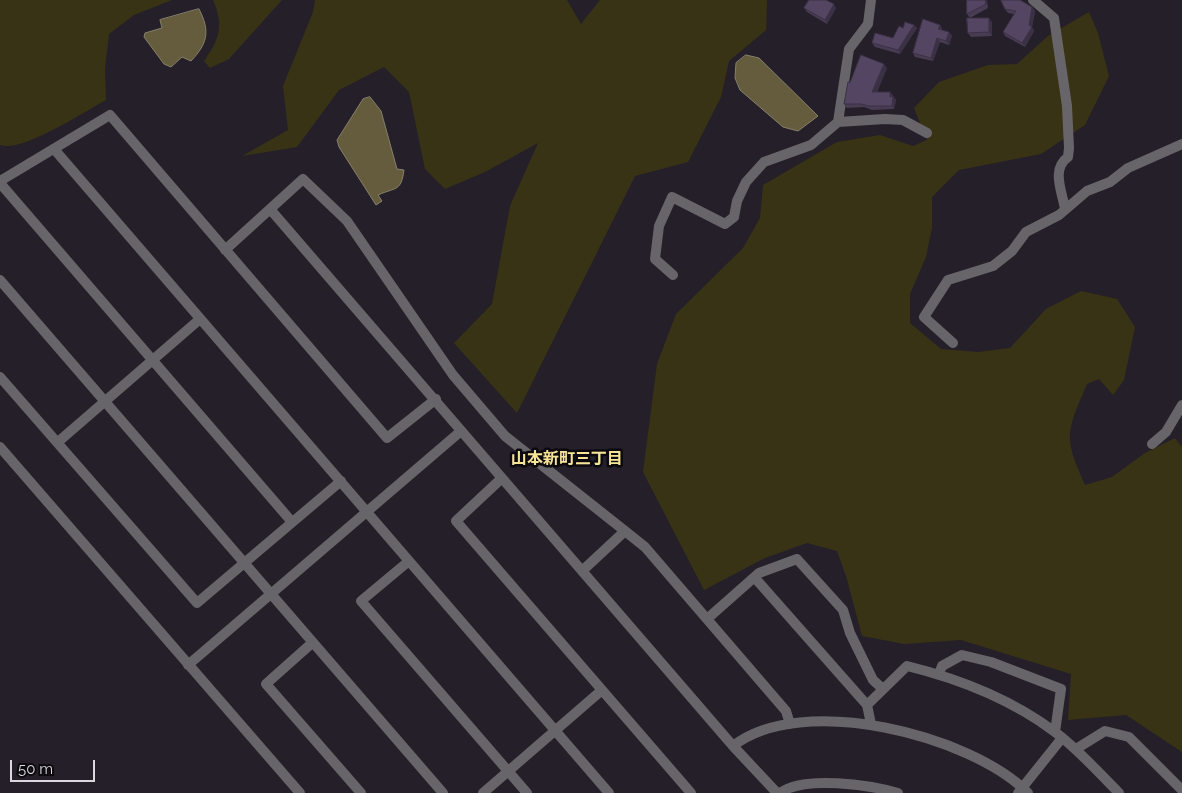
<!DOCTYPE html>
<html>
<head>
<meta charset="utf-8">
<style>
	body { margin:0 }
	#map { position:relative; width:1182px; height:793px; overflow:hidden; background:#241f29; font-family:Raleway,sans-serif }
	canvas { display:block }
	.scale { position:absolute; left:10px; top:760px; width:85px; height:22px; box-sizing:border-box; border:2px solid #dad7dd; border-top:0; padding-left:6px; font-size:15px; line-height:18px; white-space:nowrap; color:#dad7dd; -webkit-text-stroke:4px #0c0a0e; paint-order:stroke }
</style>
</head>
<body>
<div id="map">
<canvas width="1182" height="793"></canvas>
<div class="scale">50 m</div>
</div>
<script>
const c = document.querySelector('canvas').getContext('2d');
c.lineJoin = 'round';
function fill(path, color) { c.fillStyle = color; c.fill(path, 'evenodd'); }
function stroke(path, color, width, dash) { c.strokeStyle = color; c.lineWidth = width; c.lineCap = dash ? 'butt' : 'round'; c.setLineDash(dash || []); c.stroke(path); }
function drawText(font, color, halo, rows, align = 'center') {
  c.font = font + ' Raleway,"Noto Sans JP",sans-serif'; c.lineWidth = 5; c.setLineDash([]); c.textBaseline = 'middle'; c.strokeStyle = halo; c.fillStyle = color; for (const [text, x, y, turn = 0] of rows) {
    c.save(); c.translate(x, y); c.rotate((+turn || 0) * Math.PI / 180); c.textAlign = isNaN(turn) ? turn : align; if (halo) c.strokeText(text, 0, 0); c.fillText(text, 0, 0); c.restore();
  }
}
const green = new Path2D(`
	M 0,0 L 172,0 L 134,15 L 109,34 L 105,68 L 106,100 C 84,112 22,153 0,145 Z
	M 213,0 L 282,0 L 229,59 L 210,68 L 204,61 C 220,39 224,25 213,0 Z
	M 315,0 L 567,0 L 581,24 L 600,0 L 767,0 L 766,30 L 729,61 L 721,97 L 688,162 L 635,176 L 517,413 L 454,343 L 492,304 L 510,206 L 538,143 L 485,172 L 445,189 L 425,169 L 409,92 L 384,67 L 339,90 L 297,147 L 242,156 L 288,130 L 283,86 L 313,12 Z
	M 1089,12 L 1098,33 L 1109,76 L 1085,125 L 1041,154 L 959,170 L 932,197 L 932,228 L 926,257 L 910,294 L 910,323 L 941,349 L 978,352 L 1010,348 L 1046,309 L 1081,291 L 1117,299 L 1135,327 L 1124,380 L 1113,395 L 1099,379 L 1087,384 C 1080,401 1069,422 1070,440 C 1071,455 1079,471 1085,485 L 1112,477 L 1145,453 L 1175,438 L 1182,447 L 1182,752 L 1126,715 L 1068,720 L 1071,674 L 961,640 L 904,644 L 862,636 L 846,576 L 837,551 L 807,543 L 765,558 L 704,590 L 643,472 L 657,364 L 676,314 L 743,248 L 760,218 L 763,185 L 837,142 L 880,135 L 913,146 L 927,140 L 914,108 L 939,82 L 988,65 L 1017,64 L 1048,36 Z`);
const water = new Path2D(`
	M 199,9 C 211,32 207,44 191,61 L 182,57 L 171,67 L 164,64 L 144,37 L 145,33 L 162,28 L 160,20 Z
	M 746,55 L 759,58 L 818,116 L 798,131 L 783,127 L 740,90 L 735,78 L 736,63 Z
	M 370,97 L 381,111 L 397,169 L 404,170 C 401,192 396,187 378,195 L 382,201 L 376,205 L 339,147 L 337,140 L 363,99 Z`);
const minor = new Path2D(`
	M 1033,0 L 1054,18 L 1067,106 L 1069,148 L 1068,157 C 1051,169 1062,191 1065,209
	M 838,122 L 885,119 L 903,120 L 927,133
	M 54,149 L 609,793
	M 0,181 L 110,115 L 387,438 L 436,399
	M 0,183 L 292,522
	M 270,209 L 733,746 L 777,793
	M 225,250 L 303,179 L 347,221 L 453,375 L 505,436 L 625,531
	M 673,275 L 655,259 L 659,226 L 672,197 L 725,224 L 734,217 L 737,201 L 746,182 L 764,162 L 811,145 L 838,122 L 849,49 L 868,24 L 871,0
	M 0,280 L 443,793
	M 953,343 L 924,317 L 948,280 L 993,266 L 1012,251 L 1026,232 L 1059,215 L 1087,191 L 1110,182 L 1128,168 L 1182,144
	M 0,377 L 197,603 L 341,481
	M 58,442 L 200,319
	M 1152,444 L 1166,432 L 1182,405
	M 502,478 L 456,521 L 691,793
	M 409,561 L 361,601 L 527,793
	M 582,571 L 625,531 L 645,547 L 786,711 L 790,724
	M 755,578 L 867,705 L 871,724
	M 707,619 L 759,573 L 797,559 L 843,610 L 850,633 L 873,680 L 883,689
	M 312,643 L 266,684 L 361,793
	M 939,674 L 942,666 L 962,655 L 991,662 L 1061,689 L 1055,732
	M 867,705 L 907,666 C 960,679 1011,699 1055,732 C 1079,750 1098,772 1119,793
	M 733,746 C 801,692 971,735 1028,793
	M 1076,749 L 1105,731 L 1129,737 L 1182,790
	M 483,793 L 602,690
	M 780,793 C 804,775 870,785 898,793
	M 1018,793 L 1062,738`);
const tertiary = new Path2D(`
	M 0,447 L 300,793
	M 188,665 L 461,431`);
const wall = new Path2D(`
	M 987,0 L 988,8 L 970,18 L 967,14 Z
	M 1032,7 L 1035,11 L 1032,27 L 1034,31 L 1025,47 L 1005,36 L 1003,32 L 1014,14 L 1008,13 L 1005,9 Z
	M 804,8 L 836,8 L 827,24 L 807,12 Z
	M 992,22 L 992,36 L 971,37 L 968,33 Z
	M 914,25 L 917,28 L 900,54 L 875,47 L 872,43 L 893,38 L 903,28 Z
	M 940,25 L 942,29 L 942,30 L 949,32 L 952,36 L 949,45 L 940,42 L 933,61 L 915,57 L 913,53 Z
	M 887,68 L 877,92 L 890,92 L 896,100 L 894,109 L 872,110 L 864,107 L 847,108 L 844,104 L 850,82 Z`);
const shadedWall = new Path2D(`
	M 985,0 L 987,0 L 988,8 L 986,4 Z
	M 834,4 L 836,8 L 827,24 L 825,20 Z
	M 1032,7 L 1035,11 L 1032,27 L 1034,31 L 1025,47 L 1022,43 L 1029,25 Z
	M 989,18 L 992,22 L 992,36 L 989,32 Z
	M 914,25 L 917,28 L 900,54 L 898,50 Z
	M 940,25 L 942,29 L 941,33 L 938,29 Z
	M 949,32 L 952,36 L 949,45 L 946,41 Z
	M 937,38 L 940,42 L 933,61 L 931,58 Z
	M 884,64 L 887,68 L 875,96 L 872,92 Z
	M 890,92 L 893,95 L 893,99 L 893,96 L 896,100 L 894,109 L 892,106 Z`);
const building = new Path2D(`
	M 809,0 L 826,0 L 834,4 L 825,20 L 804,8 Z
	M 967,0 L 985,0 L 986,4 L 967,14 Z
	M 1001,0 L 1020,0 L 1032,7 L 1029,25 L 1032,27 L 1022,43 L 1003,32 L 1016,11 L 1005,9 Z
	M 967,18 L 989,18 L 989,32 L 968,33 Z
	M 923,19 L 940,25 L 938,29 L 949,32 L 946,41 L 937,38 L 931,58 L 913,53 Z
	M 905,22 L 914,25 L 898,50 L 872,43 L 875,33 L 893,38 L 899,26 L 903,28 Z
	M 861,55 L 884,64 L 872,92 L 890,92 L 890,97 L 893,96 L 892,106 L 869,106 L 861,104 L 844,104 L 848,82 L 850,82 Z`);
const neighbourhoodNames = [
	["山本新町三丁目",567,459]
];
fill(green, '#393316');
fill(water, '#645c3c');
stroke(water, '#87816c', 1);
stroke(minor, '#68656a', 10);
stroke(tertiary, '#68656a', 10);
fill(wall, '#483c54');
fill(shadedWall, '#3b3145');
fill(building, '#544662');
stroke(building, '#3b3145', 1);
drawText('bold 16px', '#f7e597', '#0c0a0e', neighbourhoodNames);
</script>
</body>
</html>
